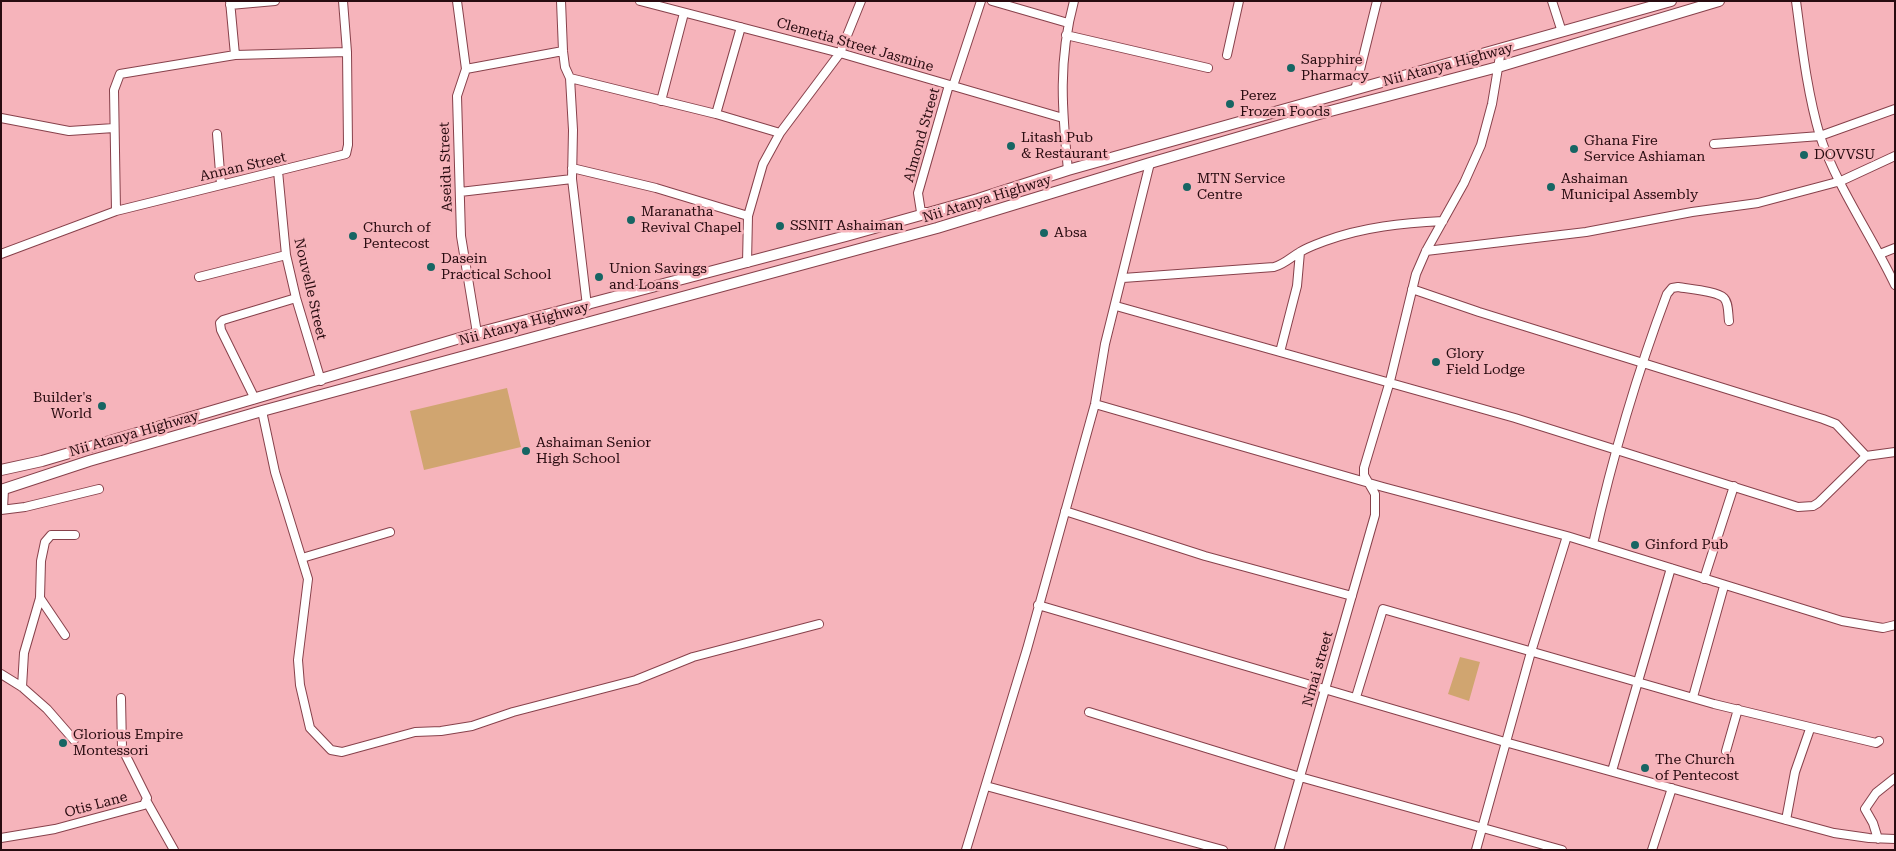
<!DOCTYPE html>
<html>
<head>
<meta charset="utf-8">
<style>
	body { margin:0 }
	#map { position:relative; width:1896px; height:851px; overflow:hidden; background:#f6b4bb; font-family:"Roboto Serif",serif }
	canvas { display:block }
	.frame { position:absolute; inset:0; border:2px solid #280b10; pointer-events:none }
</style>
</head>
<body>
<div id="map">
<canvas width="1896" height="851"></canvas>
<div class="frame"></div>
</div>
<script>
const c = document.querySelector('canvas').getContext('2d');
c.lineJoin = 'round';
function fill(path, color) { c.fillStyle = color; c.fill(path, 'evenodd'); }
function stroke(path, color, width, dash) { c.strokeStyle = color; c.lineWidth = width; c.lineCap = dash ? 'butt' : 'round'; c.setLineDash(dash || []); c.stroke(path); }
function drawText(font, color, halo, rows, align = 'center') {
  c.font = font + ' "Roboto Serif",serif'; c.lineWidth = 5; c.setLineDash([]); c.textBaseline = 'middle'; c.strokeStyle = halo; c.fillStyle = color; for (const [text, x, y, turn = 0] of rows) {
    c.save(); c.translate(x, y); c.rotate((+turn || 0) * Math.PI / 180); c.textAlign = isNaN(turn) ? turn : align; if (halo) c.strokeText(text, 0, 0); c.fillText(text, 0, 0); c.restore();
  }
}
const green = new Path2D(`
	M 507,388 L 521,447 L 424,470 L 410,411 Z
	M 1460,657 L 1480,662 L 1469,701 L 1448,694 Z`);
const minor = new Path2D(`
	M 230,1 L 235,55
	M 457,1 L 466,69 L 457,96 L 461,236 L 477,333
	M 561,1 L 563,51 L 565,67 L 570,78 L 573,130 L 572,179 L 587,306
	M 640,1 L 840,53 L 1063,118
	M 992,1 L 1068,23
	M 1552,1 L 1562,32
	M 1796,1 C 1802,46 1807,92 1820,136 C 1837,187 1872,236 1895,285
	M 230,5 L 275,1
	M 1066,35 L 1208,68
	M 1227,55 L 1239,1
	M 466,69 L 563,51
	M 570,78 L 716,114 L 780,133
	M 953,86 L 981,1
	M 1355,90 L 1377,1
	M 661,101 L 684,13
	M 716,114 L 741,27
	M 1,118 L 69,131 L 114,128
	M 217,134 L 221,185
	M 1714,144 L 1820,136 L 1895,109
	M 572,168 L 656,188 L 748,216
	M 1068,170 C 1062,110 1058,60 1074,1
	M 278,171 L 286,255 L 296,298 L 321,381
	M 460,192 L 572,179
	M 116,211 L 114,90 L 120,74 L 235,55 L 347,52
	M 929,212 L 921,212 L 918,193 L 949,85
	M 1426,251 L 1586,232 L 1692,212 L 1758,203 L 1841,181 L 1895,156
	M 1,254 L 116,211 L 346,154 L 348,145 L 347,52 L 343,1
	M 1880,254 L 1895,248
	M 747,263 L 748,216 L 763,164 L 780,133 L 840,53 L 861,1
	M 199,277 L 286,255
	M 1123,278 L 1274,267 C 1285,264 1291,257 1300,252 C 1308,247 1317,244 1325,241 C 1363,227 1403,223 1443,221
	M 1412,289 L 1479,312 L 1823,419 L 1836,424 L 1866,456
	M 1116,306 L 1515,418 L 1798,507 L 1813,506 L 1818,503 L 1866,456 L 1895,452
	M 1280,352 L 1297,286 L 1300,252
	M 255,399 L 221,330 L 220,323 L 223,320 L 296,298
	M 1095,404 L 1383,487 L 1567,536 L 1842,621 L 1883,628 L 1895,625
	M 262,411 L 275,472 L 308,579 L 298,660 L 300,685 L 310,728 L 331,750 L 342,752 L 415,732 L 441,731 L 472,726 L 513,712 L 636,680 L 693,657 L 819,624
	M 3,509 L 4,489
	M 1,510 L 25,507 L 99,489
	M 1065,511 L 1205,556 L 1352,596
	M 1593,544 C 1612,459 1636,376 1667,294 L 1672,288 L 1678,287 C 1688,289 1717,291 1724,298 C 1729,303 1728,315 1729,321
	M 302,558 L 390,532
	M 1704,579 L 1734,486
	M 40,598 L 65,635
	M 1038,605 L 1505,742 L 1786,820 L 1834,833 L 1869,838 L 1895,839
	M 1,674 L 22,687 L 47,709 L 74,740
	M 22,687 L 24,653 L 40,598 L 41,561 L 45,542 L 51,535 L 75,535
	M 1356,697 L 1383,609 L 1714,704 L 1876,743 L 1879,741
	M 1693,697 L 1724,586
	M 1089,712 L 1300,777 L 1562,850
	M 1726,751 L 1738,709
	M 1612,771 L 1671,568
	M 986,786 L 1223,850
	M 147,802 L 174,850
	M 1786,820 L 1795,772 L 1810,729
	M 1,838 L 55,829 L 144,805 L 147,798 L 122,748 L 121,698
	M 1878,839 L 1873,823 L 1865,809 L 1876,793 L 1895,778
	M 966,850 L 1027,649 L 1095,404 L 1105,344 L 1150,163
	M 1279,850 L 1375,515 L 1375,494 L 1364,475 L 1364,468 L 1390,381 L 1416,274 L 1426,251 L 1464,183 L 1481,145 L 1492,104 L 1501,50
	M 1476,850 L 1531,652 L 1567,536
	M 1652,850 L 1672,788`);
const major = new Path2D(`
	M 1,470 L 42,461 L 477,333 L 846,236 L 978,199 L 1068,170 L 1671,1
	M 1,490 L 89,461 L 262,411 L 937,228 L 1150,163 L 1319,114 L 1498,67 L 1719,1`);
const markers = [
	[1291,68,5,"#176563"],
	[1230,104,5,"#176563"],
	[1011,146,5,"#176563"],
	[1574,149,5,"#176563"],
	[1804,155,5,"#176563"],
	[1187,187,5,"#176563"],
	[1551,187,5,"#176563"],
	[631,220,5,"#176563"],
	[780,226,5,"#176563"],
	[1044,233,5,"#176563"],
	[353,236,5,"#176563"],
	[431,267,5,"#176563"],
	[599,277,5,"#176563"],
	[1436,362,5,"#176563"],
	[102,406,5,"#176563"],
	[526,451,5,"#176563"],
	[1635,545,5,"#176563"],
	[63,743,5,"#176563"],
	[1645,768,5,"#176563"]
];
const streetNames = [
	["Clemetia Street Jasmine",855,45,16],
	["Nii Atanya Highway",1448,65,-15],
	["Almond Street",922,135,-74],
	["Annan Street",243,167,-13],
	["Aseidu Street",446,167,-92],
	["Nii Atanya Highway",987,199,-17],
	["Nouvelle Street",310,289,77],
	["Nii Atanya Highway",524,324,-15],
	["Nii Atanya Highway",134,434,-16],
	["Nmai street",1318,669,-74],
	["Otis Lane",96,805,-15]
];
const poiNames = [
	["Sapphire",1301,60],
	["Pharmacy",1301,76],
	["Perez",1240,96],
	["Frozen Foods",1240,112],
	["Litash Pub",1021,138],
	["& Restaurant",1021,154],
	["Ghana Fire",1584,141],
	["Service Ashiaman",1584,157],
	["DOVVSU",1814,155],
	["MTN Service",1197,179],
	["Centre",1197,195],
	["Ashaiman",1561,179],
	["Municipal Assembly",1561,195],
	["Maranatha",641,212],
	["Revival Chapel",641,228],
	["SSNIT Ashaiman",790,226],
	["Church of",363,228],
	["Pentecost",363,244],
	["Absa",1054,233],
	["Dasein",441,259],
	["Practical School",441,275],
	["Union Savings",609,269],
	["and Loans",609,285],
	["Glory",1446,354],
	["Field Lodge",1446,370],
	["Builder's",92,398,"right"],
	["World",92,414,"right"],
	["Ashaiman Senior",536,443],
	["High School",536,459],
	["Ginford Pub",1645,545],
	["Glorious Empire",73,735],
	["Montessori",73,751],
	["The Church",1655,760],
	["of Pentecost",1655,776]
];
fill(green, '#d0a570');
stroke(minor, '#87414b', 10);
stroke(major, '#87414b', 12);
stroke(minor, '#fff', 8);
stroke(major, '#fff', 10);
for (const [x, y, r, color] of markers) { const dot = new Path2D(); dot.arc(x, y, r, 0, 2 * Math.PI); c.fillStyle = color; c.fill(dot); stroke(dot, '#f6b4bb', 2); }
drawText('14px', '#280b10', '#f6b4bb', streetNames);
drawText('14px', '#280b10', '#f6b4bb', poiNames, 'left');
</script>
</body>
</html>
